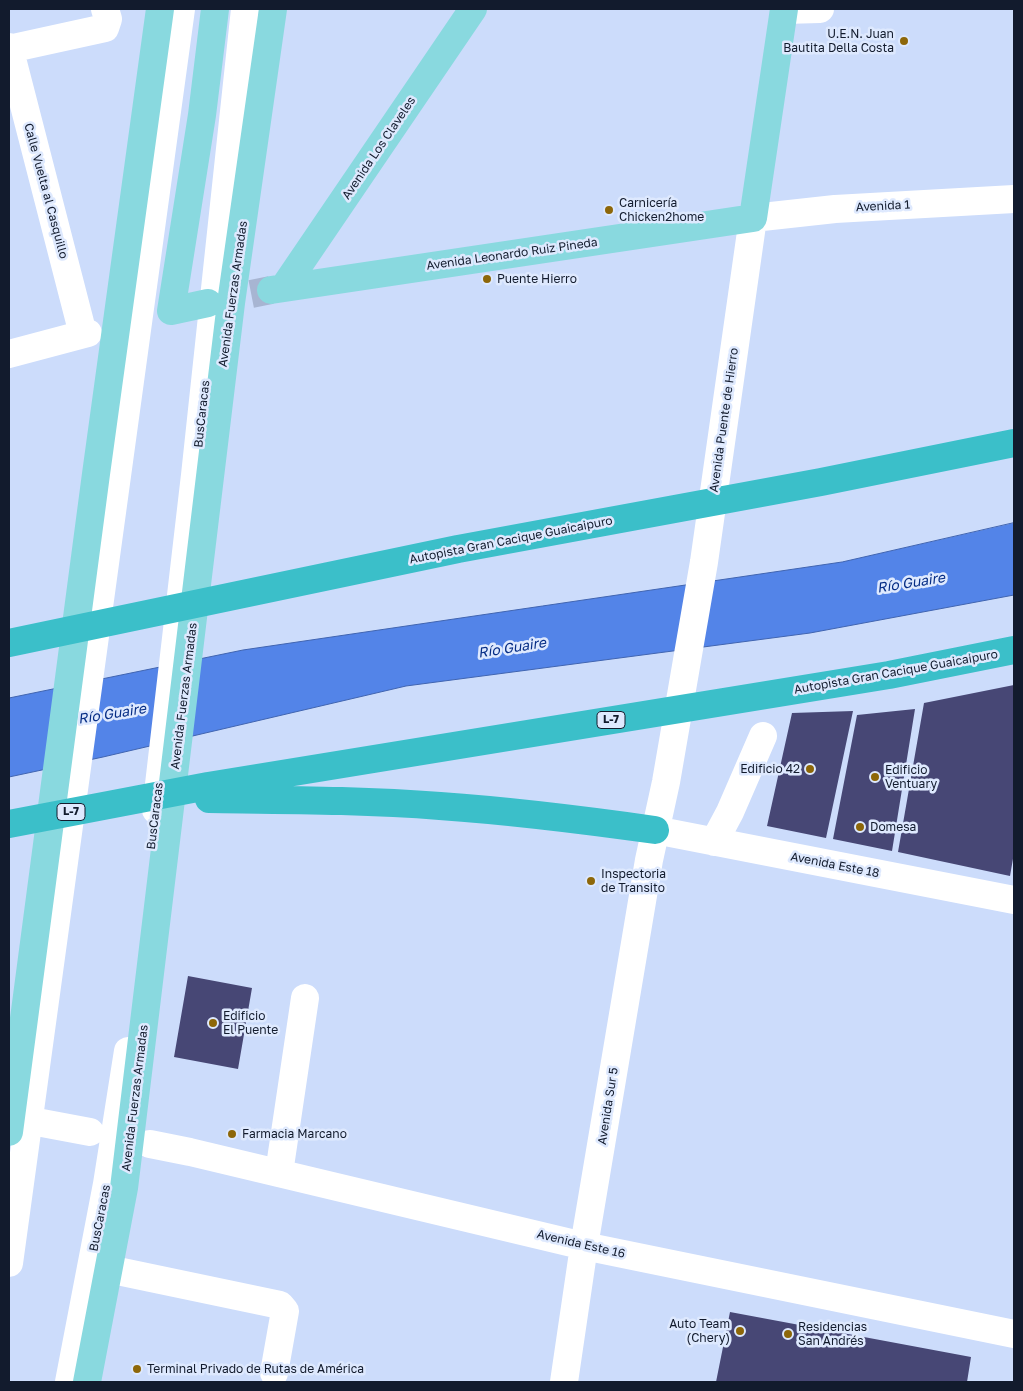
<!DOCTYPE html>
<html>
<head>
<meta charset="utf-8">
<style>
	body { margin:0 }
	#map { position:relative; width:1023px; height:1391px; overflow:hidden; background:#ccdcfb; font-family:"Golos Text",sans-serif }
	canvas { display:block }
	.frame { position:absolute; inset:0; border:10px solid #121b2d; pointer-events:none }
</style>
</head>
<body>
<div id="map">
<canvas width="1023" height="1391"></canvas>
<div class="frame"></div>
</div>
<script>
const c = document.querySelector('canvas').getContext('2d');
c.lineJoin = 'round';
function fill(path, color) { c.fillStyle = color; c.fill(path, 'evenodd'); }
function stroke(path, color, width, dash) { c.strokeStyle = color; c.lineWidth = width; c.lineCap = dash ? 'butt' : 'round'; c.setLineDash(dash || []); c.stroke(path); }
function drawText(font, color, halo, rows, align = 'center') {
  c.font = font + ' "Golos Text",sans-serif'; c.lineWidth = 5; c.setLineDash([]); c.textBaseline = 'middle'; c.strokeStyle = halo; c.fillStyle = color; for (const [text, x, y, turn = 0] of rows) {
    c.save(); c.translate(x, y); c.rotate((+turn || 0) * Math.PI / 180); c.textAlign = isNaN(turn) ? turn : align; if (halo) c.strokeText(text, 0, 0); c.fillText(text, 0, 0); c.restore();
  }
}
const water = new Path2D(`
	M 1014,523 L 1014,595 L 810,633 L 406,686 L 103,757 L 9,777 L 9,698 L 243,650 L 842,562 Z`);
const building = new Path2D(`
	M 1014,685 L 1014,853 L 1010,876 L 898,852 L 924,703 Z
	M 915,709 L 892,851 L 833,839 L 857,715 Z
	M 853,711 L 826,838 L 767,826 L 792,713 Z
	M 188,976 L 252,988 L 238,1069 L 174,1057 Z
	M 730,1312 L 971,1357 L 967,1382 L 716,1382 Z`);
const minorTunnel = new Path2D(`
	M 116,325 L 156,315`);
const majorTunnel = new Path2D(`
	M 210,302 L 271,290`);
const minor = new Path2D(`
	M 784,10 L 820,9
	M 9,47 L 83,334
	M 9,49 L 105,28 L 108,19 L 105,9
	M 9,354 L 88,333
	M 156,810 L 195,475 L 245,9
	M 655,830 L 1014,900
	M 714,842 L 730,812 L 763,736
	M 42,1123 L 90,1132
	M 150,1144 L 190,1152 L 584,1246 L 1014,1334
	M 279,1173 L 305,998
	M 9,1263 L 181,9
	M 108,1269 L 280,1305 L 285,1311 L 274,1373
	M 69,1382 L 107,1184 L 128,1051
	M 564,1382 L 584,1246 L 649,860 L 666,782 L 704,562 L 753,218 L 835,209 L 1014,199`);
const major = new Path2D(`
	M 284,287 L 473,9
	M 271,290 L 753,218 L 784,9
	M 208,303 L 171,311 L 202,115 L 215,9
	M 9,1132 L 96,474 L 160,9
	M 87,1382 L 124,1188 L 231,303 L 273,9`);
const highway = new Path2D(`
	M 9,643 L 458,549 L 821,482 L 1014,443
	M 209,799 C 286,800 364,800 440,806 C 512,811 584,820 655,830
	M 9,824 L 208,786 L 889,675 L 1014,650`);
const markers = [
	[904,41,5,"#8d6709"],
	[609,210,5,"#8d6709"],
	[487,279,5,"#8d6709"],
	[810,769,5,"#8d6709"],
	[875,777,5,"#8d6709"],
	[860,827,5,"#8d6709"],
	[591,881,5,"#8d6709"],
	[213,1023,5,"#8d6709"],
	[232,1134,5,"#8d6709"],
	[740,1331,5,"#8d6709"],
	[788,1334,5,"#8d6709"],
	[137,1369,5,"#8d6709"]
];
const shields = [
	[611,720,28],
	[71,812,28]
];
const shieldNames = [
	["L-7",611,720],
	["L-7",71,812]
];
const poiNames = [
	["U.E.N. Juan",894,34,"right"],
	["Bautita Della Costa",894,48,"right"],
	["Carnicería",619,203],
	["Chicken2home",619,217],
	["Puente Hierro",497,279],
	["Edificio 42",800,769,"right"],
	["Edificio",885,770],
	["Ventuary",885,784],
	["Domesa",870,827],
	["Inspectoria",601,874],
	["de Transito",601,888],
	["Edificio",223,1016],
	["El Puente",223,1030],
	["Farmacia Marcano",242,1134],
	["Auto Team",730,1324,"right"],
	["(Chery)",730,1338,"right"],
	["Residencias",798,1327],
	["San Andrés",798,1341],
	["Terminal Privado de Rutas de América",147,1369]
];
const streetNames = [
	["Avenida Los Claveles",379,148,-56],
	["Calle Vuelta al Casquillo",46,191,75],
	["Avenida 1",883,206,-3],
	["Avenida Leonardo Ruiz Pineda",512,254,-8],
	["Avenida Fuerzas Armadas",233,294,-82],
	["BusCaracas",202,414,-84],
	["Avenida Puente de Hierro",724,420,-82],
	["Autopista Gran Cacique Guaicaipuro",511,540,-11],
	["Autopista Gran Cacique Guaicaipuro",896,672,-10],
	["Avenida Fuerzas Armadas",184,696,-83],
	["BusCaracas",155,816,-83],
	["Avenida Este 18",835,865,11],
	["Avenida Fuerzas Armadas",135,1098,-83],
	["Avenida Sur 5",608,1106,-81],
	["BusCaracas",100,1218,-79],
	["Avenida Este 16",581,1244,13]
];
const waterNames = [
	["Río Guaire",911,583,-9],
	["Río Guaire",512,648,-9],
	["Río Guaire",112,714,-9]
];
fill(water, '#5384e8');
stroke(water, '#4064b0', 1);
fill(building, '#474775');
stroke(minorTunnel, '#a7b5d2', 28, [28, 14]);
stroke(majorTunnel, '#a7b5d2', 28, [28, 14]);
stroke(minor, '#fff', 28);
stroke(major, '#89d9df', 28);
stroke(highway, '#3bbfc9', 28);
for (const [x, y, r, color] of markers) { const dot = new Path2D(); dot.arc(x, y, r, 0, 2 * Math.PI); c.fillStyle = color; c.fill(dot); stroke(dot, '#dee9fe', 2); }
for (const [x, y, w] of shields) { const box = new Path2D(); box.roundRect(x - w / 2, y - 8.5, w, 17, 4); c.fillStyle = '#dee9fe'; c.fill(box); stroke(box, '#121b2d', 1); }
drawText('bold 11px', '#121b2d', null, shieldNames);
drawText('12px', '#121b2d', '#dee9fe', poiNames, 'left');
drawText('12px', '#121b2d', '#dee9fe', streetNames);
drawText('italic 14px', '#062d85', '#dee9fe', waterNames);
</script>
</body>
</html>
